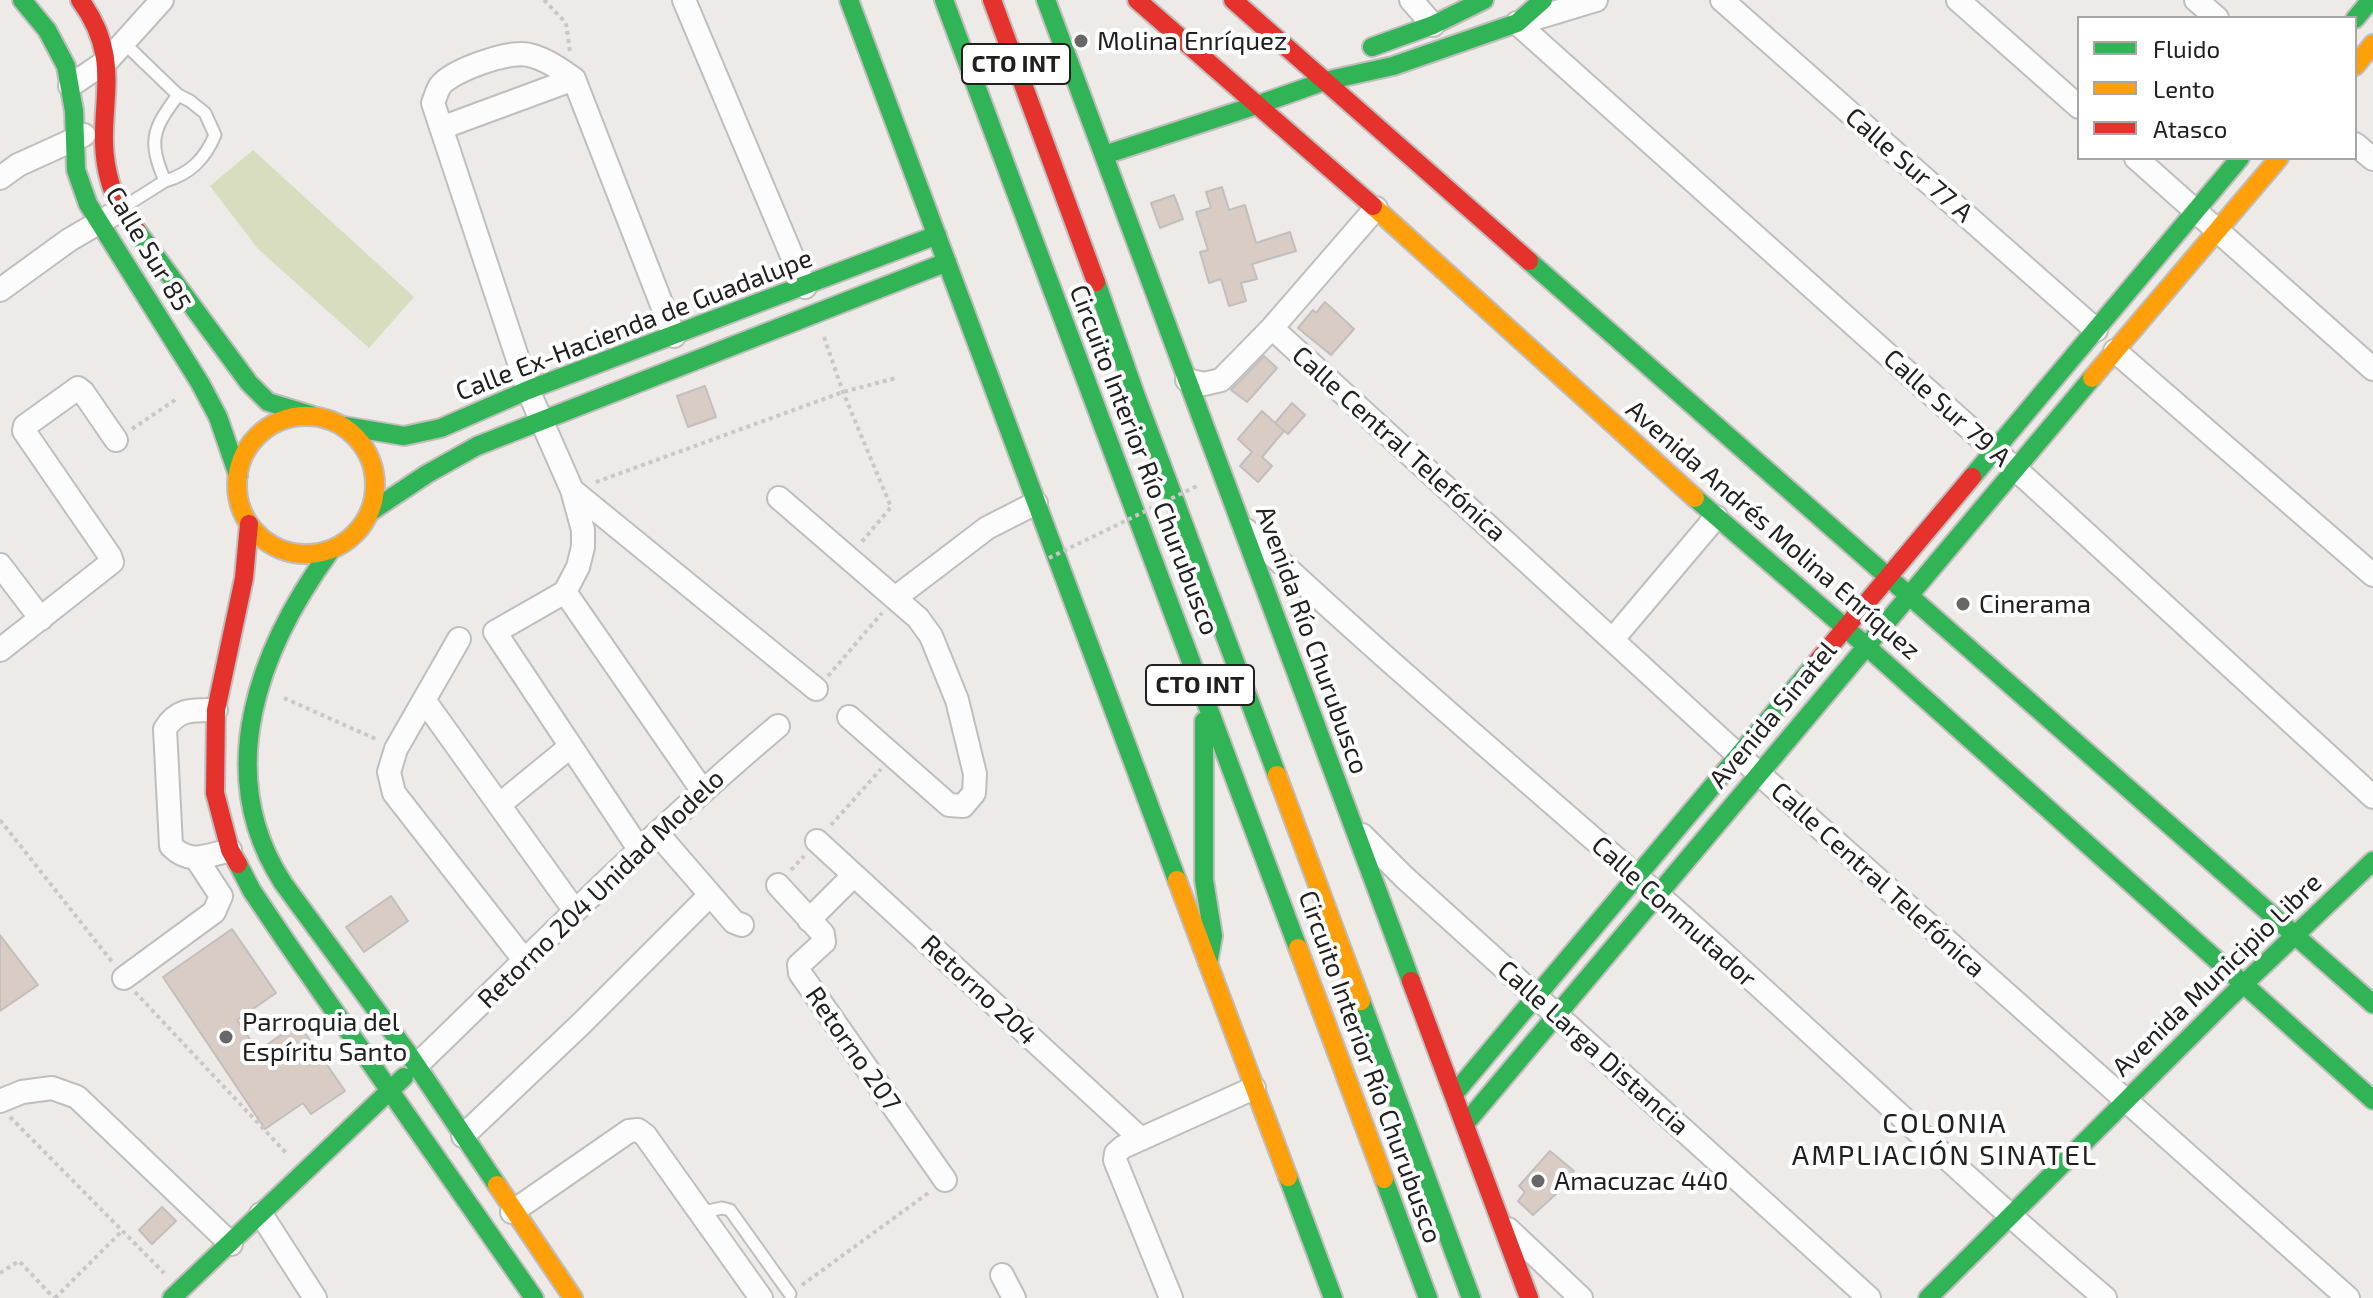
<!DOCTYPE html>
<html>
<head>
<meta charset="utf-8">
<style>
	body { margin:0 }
	#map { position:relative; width:2373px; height:1298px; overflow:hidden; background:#edeae8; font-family:"Exo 2",sans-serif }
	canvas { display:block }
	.legend { position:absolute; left:2077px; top:16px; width:280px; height:144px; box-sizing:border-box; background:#fff; border:2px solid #a7a6a5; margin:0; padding:10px 14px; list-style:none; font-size:24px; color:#22201f }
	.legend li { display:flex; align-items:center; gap:16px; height:40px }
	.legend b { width:40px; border:2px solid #a7a6a5 }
</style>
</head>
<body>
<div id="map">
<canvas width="2373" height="1298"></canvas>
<ul class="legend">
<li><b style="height:10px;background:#30b455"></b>Fluido</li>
<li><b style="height:10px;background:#ff9f0a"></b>Lento</li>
<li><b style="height:10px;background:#e5322d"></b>Atasco</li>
</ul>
</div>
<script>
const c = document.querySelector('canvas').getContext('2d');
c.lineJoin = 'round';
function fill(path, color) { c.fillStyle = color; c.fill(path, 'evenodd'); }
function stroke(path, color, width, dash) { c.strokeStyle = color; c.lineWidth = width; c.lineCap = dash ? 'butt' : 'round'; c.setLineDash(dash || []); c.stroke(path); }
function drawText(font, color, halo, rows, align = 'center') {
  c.font = font + ' "Exo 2",sans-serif'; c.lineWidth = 8; c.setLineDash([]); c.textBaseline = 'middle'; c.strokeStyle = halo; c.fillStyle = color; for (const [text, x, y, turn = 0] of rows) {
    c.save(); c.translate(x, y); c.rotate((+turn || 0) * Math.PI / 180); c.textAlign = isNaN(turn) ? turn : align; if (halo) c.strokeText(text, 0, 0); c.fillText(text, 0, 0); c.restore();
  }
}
const green = new Path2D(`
	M 253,150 L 414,297 L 369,348 L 258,249 L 210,186 Z`);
const building = new Path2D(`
	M 1222,187 L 1229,210 L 1245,205 L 1256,243 L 1290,232 L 1296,251 L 1252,264 L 1257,279 L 1241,283 L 1246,301 L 1229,306 L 1221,279 L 1209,283 L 1200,252 L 1208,250 L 1196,212 L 1211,208 L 1206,192 Z
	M 1174,195 L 1183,219 L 1160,228 L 1151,203 Z
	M 1325,302 L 1354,329 L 1331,355 L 1298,328 L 1313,310 L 1316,313 Z
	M 1264,356 L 1277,368 L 1247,402 L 1231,390 Z
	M 705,386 L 716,417 L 688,427 L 677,396 Z
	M 1292,403 L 1305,415 L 1288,434 L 1275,423 Z
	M 1262,411 L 1284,431 L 1262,457 L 1272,466 L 1258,482 L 1240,466 L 1252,452 L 1238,439 Z
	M 391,896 L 408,921 L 364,952 L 346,927 Z
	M 232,929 L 276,993 L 237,1020 L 258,1051 L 298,1023 L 345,1091 L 311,1114 L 303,1103 L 265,1129 L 163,977 Z
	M 0,935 L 38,985 L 0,1011 Z
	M 1550,1151 L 1574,1171 L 1556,1194 L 1533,1215 L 1518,1201 L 1525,1192 L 1519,1186 Z
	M 162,1207 L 176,1221 L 152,1244 L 139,1230 Z`);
const path = new Path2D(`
	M 544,0 L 566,23 L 570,52
	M 824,337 L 843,392 L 891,507 L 860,544
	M 132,429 L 178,398
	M 596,482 L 843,392 L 896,378
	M 828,676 L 882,613
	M 284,698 L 378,740
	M 0,820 L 113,963
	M 831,825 L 881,769
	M 791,870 L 804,856
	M 135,992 L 288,1155
	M 10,1117 L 164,1273
	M 0,1273 L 19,1261 L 54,1298
	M 802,1285 L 931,1191
	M 55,1298 L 121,1232`);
const lane = new Path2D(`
	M 123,42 L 178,95 L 190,101 L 205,113 L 215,135 C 205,159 190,174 165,181
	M 122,208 L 165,181 C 148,141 152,130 178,95
	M 703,1212 L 722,1208 L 730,1210 L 790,1294`);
const street = new Path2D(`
	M 684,0 L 805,287
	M 1411,0 L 1433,25
	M 1722,0 L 2096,330
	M 1958,0 L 2079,107
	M 2196,0 L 2217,18
	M 1530,20 L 1596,0
	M 1517,23 L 2032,484 L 2373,797
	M 574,79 C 560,69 546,59 529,55 C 510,50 452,70 440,86 C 437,91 435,98 433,103 L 528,390 L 572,490 L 816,689
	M 574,79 L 674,336
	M 70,86 L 108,60 L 162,0
	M 441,128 L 574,79
	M 2355,144 L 2373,159
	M 2136,158 L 2373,369
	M 0,178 L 18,165 L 84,135
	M 0,290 L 69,240 L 112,215
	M 1272,328 L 1738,755 L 2348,1298
	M 2115,351 L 2373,575
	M 1187,380 L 1204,384 L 1221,380 L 1272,328 L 1376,208
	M 572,490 L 583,530 L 583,547 L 578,567 L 565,592 L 495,632 L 639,849
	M 779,498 L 918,618 L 931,636 L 957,700 L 975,774 L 974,793 L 963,806 L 949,805 L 849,717
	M 1246,530 C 1379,655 1519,774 1657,894 C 1808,1027 1952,1168 2105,1298
	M 0,565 L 41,619
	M 565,592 L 702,790
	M 895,598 L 987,528 L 1036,503
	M 459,639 L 396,749 L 389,772 L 394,793 L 525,961
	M 1613,639 L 1716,517
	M 0,650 L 112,562 L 110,556 L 24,431 L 25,426 L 78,388 L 83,392 L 116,440
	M 424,700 L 575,911
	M 216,710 C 193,710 178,708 165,729 L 171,846 C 190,865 206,856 230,850
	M 499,805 L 571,746
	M 657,833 L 734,922 L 742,925
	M 1362,835 L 1404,877 L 1869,1298
	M 817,841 L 1141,1139
	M 778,885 L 823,934 L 824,942 L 799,965 L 800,973 L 945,1180
	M 809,920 L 854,875
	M 124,978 L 214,912 L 221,896 L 196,858
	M 417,1065 C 536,950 652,832 778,726
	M 0,1101 L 22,1092 L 52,1088 L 77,1097 L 231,1244
	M 463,1136 L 582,1023 L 710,895
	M 512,1212 L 629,1131 L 638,1130 L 645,1135 L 761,1298
	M 261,1214 L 315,1298
	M 1508,1229 L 1581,1298
	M 1002,1275 L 1014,1298
	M 1171,1298 L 1115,1160 L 1116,1153 L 1123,1147 L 1254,1088`);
const fast = new Path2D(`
	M 22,0 L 47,30 L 66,66 L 74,111 L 76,170 L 88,204 L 200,383 L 218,417 L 238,475
	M 849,0 L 1177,880
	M 944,0 L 1298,948
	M 1046,0 L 1411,981
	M 2355,19 L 2371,0
	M 1372,47 L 1433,25 L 1484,0
	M 1257,105 L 1325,81 L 1393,66 L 1517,23 L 1543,0
	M 1104,155 L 1257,105
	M 137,231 L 249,383 L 268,402 L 311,415
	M 1529,261 L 2373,1004
	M 1096,282 L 1134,391 L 1277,775
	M 344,426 L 404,436 L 441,428 L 528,390 L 937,235
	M 1972,477 L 2240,158
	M 1695,498 L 1865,645 L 2373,1100
	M 370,512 L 427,474 L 477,446 L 947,262
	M 331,550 C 260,647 211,772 283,883 L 410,1056 L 497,1185
	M 1204,721 L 1204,880 L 1213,936 L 1208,963
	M 238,864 L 252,891 L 285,940 L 534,1298
	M 1361,1001 L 1471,1298
	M 1454,1094 L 1816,663
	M 1465,1124 L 2092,378
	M 1288,1177 L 1333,1298
	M 1384,1179 L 1428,1298
	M 172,1298 L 404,1077
	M 1928,1298 L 2228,999 L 2373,861`);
const slow = new Path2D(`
	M 2355,66 L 2373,44
	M 1373,206 L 1695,498
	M 2092,378 L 2279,158
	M237 485a69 69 0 1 1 138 0a69 69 0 1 1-138 0Z
	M 1277,775 L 1361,1001
	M 1177,880 L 1288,1177
	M 1298,948 L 1384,1179
	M 497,1185 L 573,1298`);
const jam = new Path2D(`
	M 80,0 C 130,68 90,114 110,182 C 115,200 126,216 137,231
	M 992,0 L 1096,282
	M 1137,0 L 1373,206
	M 1233,0 L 1529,261
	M 1816,663 L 1972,477
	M 238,864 L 230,850 L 215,793 L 216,710 L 244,578 L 249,524
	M 1411,981 L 1529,1298`);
const pathBridge = new Path2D(`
	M 1049,558 L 1197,486`);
const markers = [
	[1081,41,8,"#696765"],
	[1963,604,8,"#696765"],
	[226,1037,8,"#696765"],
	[1538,1181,8,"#696765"]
];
const shields = [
	[1016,64,108],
	[1200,685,108]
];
const shieldNames = [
	["CTO INT",1016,64],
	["CTO INT",1200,685]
];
const poiNames = [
	["Molina Enríquez",1097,41],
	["Cinerama",1979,604],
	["Parroquia del",242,1022],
	["Espíritu Santo",242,1052],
	["Amacuzac 440",1554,1181]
];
const streetNames = [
	["Calle Sur 77 A",1909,165,41],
	["Calle Sur 85",148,249,59],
	["Calle Ex-Hacienda de Guadalupe",634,325,-21],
	["Calle Sur 79 A",1947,408,42],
	["Calle Central Telefónica",1399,444,42],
	["Circuito Interior Río Churubusco",1144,460,69],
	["Avenida Andrés Molina Enríquez",1773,530,41],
	["Avenida Río Churubusco",1312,640,70],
	["Avenida Sinatel",1773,715,-50],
	["Calle Central Telefónica",1878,880,42],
	["Retorno 204 Unidad Modelo",601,889,-44],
	["Calle Conmutador",1674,912,42],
	["Avenida Municipio Libre",2217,975,-44],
	["Retorno 204",979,990,43],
	["Calle Larga Distancia",1593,1048,42],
	["Retorno 207",853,1049,55],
	["Circuito Interior Río Churubusco",1370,1067,70]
];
const neighbourhoodNames = [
	["COLONIA",1945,1124],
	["AMPLIACIÓN SINATEL",1945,1156]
];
fill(green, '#d9ddbf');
fill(building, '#d9ccc5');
stroke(building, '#c0bfbd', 2);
stroke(lane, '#c0bebd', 15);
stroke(street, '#c0bebd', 26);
stroke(fast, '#c0bebd', 22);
stroke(slow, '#c0bebd', 22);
stroke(jam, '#c0bebd', 22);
stroke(path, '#c9c8c8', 4, [4, 4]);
stroke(lane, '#fcfcfc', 11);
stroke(street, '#fcfcfc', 22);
stroke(fast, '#30b455', 18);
stroke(slow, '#ff9f0a', 18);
stroke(jam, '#e5322d', 18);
stroke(pathBridge, '#c9c8c8', 4, [4, 4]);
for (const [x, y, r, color] of markers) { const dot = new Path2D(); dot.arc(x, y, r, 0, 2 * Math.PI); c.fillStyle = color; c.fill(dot); stroke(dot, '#fff', 3); }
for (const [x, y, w] of shields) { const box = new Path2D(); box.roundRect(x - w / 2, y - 20, w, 40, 6); c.fillStyle = '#fff'; c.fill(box); stroke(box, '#22201f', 2); }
drawText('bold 24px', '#22201f', null, shieldNames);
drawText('26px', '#22201f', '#fff', poiNames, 'left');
drawText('26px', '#22201f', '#fff', streetNames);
c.letterSpacing = '2px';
drawText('28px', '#22201f', '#fff', neighbourhoodNames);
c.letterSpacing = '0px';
</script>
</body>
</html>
